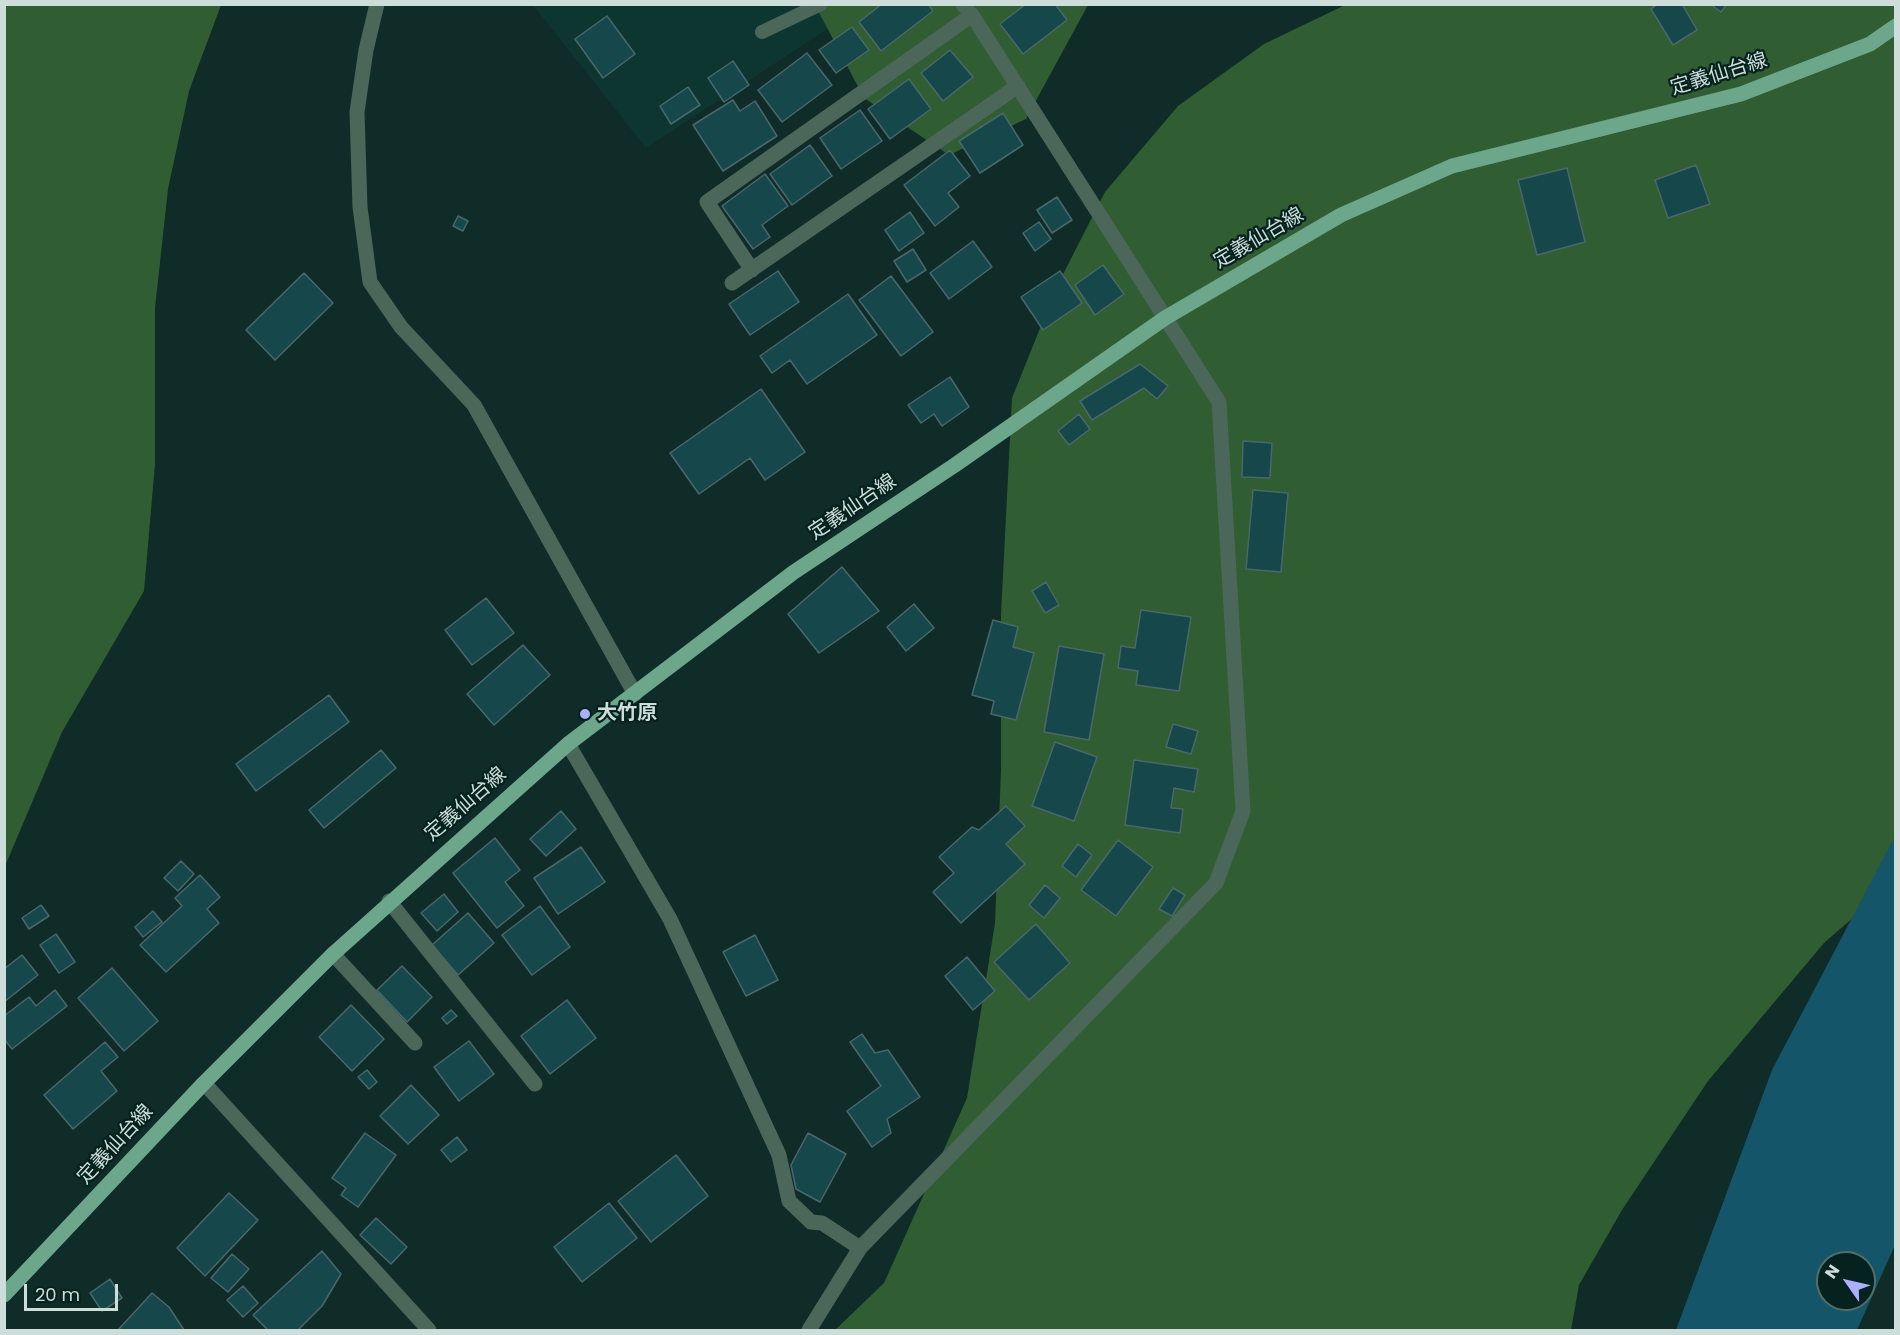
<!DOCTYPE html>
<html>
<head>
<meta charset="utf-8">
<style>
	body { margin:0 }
	#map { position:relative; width:1900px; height:1335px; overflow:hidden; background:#0f2c28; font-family:Poppins,sans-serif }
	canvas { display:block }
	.frame { position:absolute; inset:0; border:6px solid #cdddda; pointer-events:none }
	.north { position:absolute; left:1816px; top:1251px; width:60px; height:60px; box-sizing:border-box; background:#05221e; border:2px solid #556d69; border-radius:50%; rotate:304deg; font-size:16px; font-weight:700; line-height:24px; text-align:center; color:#cdddda }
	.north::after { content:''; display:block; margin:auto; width:21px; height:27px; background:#acaffb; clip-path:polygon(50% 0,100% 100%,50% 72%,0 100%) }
	.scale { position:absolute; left:24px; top:1284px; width:94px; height:27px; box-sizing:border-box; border:3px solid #cdddda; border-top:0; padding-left:8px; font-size:18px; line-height:21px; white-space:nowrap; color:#cdddda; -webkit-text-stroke:4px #05221e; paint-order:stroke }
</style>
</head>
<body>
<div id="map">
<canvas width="1900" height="1335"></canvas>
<div class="frame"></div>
<div class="north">N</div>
<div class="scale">20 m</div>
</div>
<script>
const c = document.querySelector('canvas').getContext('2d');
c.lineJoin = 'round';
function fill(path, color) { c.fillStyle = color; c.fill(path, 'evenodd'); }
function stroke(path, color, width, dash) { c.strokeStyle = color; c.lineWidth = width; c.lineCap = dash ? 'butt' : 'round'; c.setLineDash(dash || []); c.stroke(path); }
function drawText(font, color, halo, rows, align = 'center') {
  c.font = font + ' Poppins,"Noto Sans JP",sans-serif'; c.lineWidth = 4.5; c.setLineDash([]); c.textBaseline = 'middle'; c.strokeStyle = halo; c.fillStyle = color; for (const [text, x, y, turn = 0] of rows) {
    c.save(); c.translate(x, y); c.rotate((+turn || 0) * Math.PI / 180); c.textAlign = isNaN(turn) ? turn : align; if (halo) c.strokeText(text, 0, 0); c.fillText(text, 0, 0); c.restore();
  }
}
const built = new Path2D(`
	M 533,5 L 864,5 L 646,148 Z`);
const forest = new Path2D(`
	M 5,4 L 221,5 L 189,91 L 168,189 L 155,308 L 155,464 L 144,591 L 62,732 L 5,866 Z
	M 815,5 L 1088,5 L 1026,119 L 949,155 L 864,98 Z
	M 1345,5 L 1895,5 L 1895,881 L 1824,943 L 1708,1081 L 1622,1210 L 1579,1285 L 1571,1330 L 835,1330 L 884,1283 L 967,1098 L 995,923 L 1001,770 L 1001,614 L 1012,398 L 1057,286 L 1105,192 L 1178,106 L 1264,44 Z`);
const water = new Path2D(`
	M 1895,836 L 1895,1245 L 1857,1330 L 1676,1330 L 1772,1070 ZM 1828,1263 L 1864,1263 L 1864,1299 L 1828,1299 Z`);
const building = new Path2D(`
	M 882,4 L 928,4 L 933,11 L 881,51 L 859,22 Z
	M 1026,4 L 1055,4 L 1067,20 L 1023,54 L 1000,24 Z
	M 1658,4 L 1682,4 L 1697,30 L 1673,45 L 1651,9 Z
	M 1710,4 L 1727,4 L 1721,12 Z
	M 607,16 L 635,54 L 603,78 L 575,39 Z
	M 852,27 L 869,50 L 836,73 L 819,50 Z
	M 950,50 L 973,77 L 943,101 L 921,73 Z
	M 807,53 L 832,85 L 782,122 L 758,90 Z
	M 733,61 L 749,85 L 724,102 L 708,78 Z
	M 909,79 L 931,109 L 890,139 L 868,109 Z
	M 688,87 L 700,105 L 671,124 L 660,106 Z
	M 733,100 L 740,111 L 755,101 L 777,136 L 723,171 L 693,125 Z
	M 860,110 L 882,141 L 841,169 L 820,138 Z
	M 1003,113 L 1023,145 L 980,173 L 959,141 Z
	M 810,145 L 832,176 L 792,205 L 770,174 Z
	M 950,150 L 970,176 L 948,193 L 959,207 L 935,226 L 904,185 Z
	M 1696,165 L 1710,204 L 1668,218 L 1655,180 Z
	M 1567,168 L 1585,242 L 1537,255 L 1518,180 Z
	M 765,174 L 788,206 L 762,225 L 770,237 L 753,249 L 722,206 Z
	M 1057,197 L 1072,220 L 1052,233 L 1037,210 Z
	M 910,212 L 924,233 L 899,251 L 885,230 Z
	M 458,216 L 468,221 L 463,231 L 453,226 Z
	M 1039,222 L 1051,239 L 1035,251 L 1023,233 Z
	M 973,241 L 992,267 L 949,299 L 930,273 Z
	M 913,249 L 926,270 L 907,282 L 894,261 Z
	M 1103,265 L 1124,294 L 1095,315 L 1075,285 Z
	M 778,271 L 799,302 L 750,335 L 729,304 Z
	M 1060,271 L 1082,303 L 1043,330 L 1021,297 Z
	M 304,273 L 333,303 L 275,360 L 246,330 Z
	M 891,276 L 933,332 L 901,356 L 859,300 Z
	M 848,294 L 877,335 L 807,384 L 790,360 L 772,373 L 760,356 Z
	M 1140,364 L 1168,386 L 1157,399 L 1144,388 L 1092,420 L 1080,401 Z
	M 950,377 L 969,407 L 942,426 L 934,414 L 921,423 L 908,405 Z
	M 761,389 L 805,452 L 765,480 L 750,458 L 699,494 L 670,453 Z
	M 1079,414 L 1090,429 L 1069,445 L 1058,431 Z
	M 1243,441 L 1272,443 L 1270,478 L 1242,477 Z
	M 1253,490 L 1288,493 L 1281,572 L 1246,569 Z
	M 842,567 L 879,611 L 819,653 L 788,614 Z
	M 1046,582 L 1059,605 L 1045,613 L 1032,591 Z
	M 486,598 L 514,633 L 472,665 L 445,630 Z
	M 914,604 L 934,628 L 906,651 L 887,627 Z
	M 1141,610 L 1191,617 L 1179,691 L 1136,685 L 1138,671 L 1118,668 L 1121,646 L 1135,648 Z
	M 993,620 L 1018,627 L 1013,647 L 1034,653 L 1016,720 L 991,714 L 994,701 L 972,695 Z
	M 523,645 L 550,675 L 494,725 L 467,694 Z
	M 1059,646 L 1104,654 L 1089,740 L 1044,732 Z
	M 329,695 L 349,722 L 256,791 L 236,764 Z
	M 1173,724 L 1198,731 L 1191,754 L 1166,747 Z
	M 1055,742 L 1097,757 L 1074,821 L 1032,806 Z
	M 381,750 L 396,768 L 324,828 L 309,810 Z
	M 1134,760 L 1198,769 L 1194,792 L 1174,788 L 1171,808 L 1183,809 L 1180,833 L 1125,825 Z
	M 1006,806 L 1025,826 L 1006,844 L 1025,864 L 961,923 L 933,892 L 954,873 L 939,857 L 972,827 L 979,830 Z
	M 561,811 L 576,829 L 546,856 L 530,839 Z
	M 495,838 L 520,870 L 505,882 L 524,906 L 497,928 L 453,873 Z
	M 1118,840 L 1153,867 L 1116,916 L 1081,890 Z
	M 1078,844 L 1092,855 L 1076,877 L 1062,866 Z
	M 581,847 L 605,882 L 558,914 L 534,878 Z
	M 181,861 L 194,874 L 178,891 L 164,878 Z
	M 200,875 L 220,897 L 207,909 L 219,923 L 166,972 L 140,945 L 182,906 L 175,898 Z
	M 1045,885 L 1060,898 L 1044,918 L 1029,905 Z
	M 1173,888 L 1185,895 L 1172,916 L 1159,909 Z
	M 444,894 L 458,912 L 437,931 L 421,913 Z
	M 41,905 L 49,916 L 29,929 L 22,918 Z
	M 540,906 L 570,947 L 532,975 L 502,935 Z
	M 153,911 L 162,922 L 143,937 L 135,927 Z
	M 468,913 L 494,943 L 458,975 L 432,945 Z
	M 1036,924 L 1070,963 L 1029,1000 L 994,962 Z
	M 56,934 L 75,962 L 59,973 L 40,945 Z
	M 755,935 L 778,980 L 746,996 L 723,952 Z
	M 22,955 L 38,975 L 4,1002 L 4,969 Z
	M 967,957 L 995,991 L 973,1010 L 945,976 Z
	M 402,966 L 432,997 L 407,1022 L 377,990 Z
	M 112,968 L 158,1021 L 124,1051 L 78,998 Z
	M 55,990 L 67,1006 L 12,1049 L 4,1039 L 4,1016 L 29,997 L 36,1006 Z
	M 567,1000 L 596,1038 L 550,1074 L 521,1036 Z
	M 351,1005 L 384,1039 L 352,1071 L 319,1037 Z
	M 451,1010 L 457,1016 L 447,1024 L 442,1018 Z
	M 862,1034 L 875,1053 L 888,1050 L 920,1097 L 887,1119 L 891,1133 L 872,1147 L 847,1111 L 881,1086 L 850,1042 Z
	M 469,1041 L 494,1074 L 459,1101 L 434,1067 Z
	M 105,1042 L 118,1057 L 101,1071 L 117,1091 L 73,1129 L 44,1095 Z
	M 367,1070 L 377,1082 L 369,1089 L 358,1077 Z
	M 411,1085 L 439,1115 L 408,1144 L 380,1116 Z
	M 365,1133 L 396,1155 L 358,1207 L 341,1195 L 346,1188 L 332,1178 Z
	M 808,1133 L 846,1154 L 820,1202 L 796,1189 L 791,1165 Z
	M 457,1137 L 467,1150 L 451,1162 L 441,1150 Z
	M 676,1155 L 708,1196 L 651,1242 L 618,1201 Z
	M 229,1193 L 258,1220 L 205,1276 L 177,1248 Z
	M 609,1203 L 637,1238 L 582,1282 L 554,1247 Z
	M 376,1218 L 407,1247 L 391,1264 L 360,1235 Z
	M 322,1251 L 341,1274 L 322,1306 L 298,1330 L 268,1330 L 253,1315 Z
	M 232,1254 L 249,1269 L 228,1292 L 211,1278 Z
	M 110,1279 L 122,1298 L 102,1311 L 90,1293 Z
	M 243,1286 L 258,1303 L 243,1317 L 227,1300 Z
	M 152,1293 L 169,1307 L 184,1330 L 118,1330 Z`);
const service = new Path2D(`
	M 962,4 L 972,15
	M 762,32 L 821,4`);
const minor = new Path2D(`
	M 377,4 L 366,50 L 357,112 L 360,207 L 370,282 L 401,327 L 474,405 L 635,694
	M 752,270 L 707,202 L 972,15 L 1219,402 L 1243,811 L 1216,883 L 860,1248 L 809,1330
	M 732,283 L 1018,86
	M 568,744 L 670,919 L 779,1155 L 789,1201 L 811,1222 L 822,1223 L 860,1248
	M 389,901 L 535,1084
	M 333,954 L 415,1043
	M 204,1083 L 429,1330`);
const primary = new Path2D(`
	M 4,1295 L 204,1083 L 333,954 L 568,744 L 794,572 L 955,465 L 1165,318 L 1341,215 L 1452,166 L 1741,94 L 1870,44 L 1896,26`);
const markers = [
	[585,714,6,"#acaffb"]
];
const streetNames = [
	["定義仙台線",1719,75,-17],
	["定義仙台線",1259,239,-30],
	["定義仙台線",853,508,-34],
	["定義仙台線",466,805,-41],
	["定義仙台線",116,1145,-47]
];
const poiNames = [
	["大竹原",597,714]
];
fill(built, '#0e3631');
fill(forest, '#305d31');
fill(water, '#155569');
fill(building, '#15474b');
stroke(building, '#4a686b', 1.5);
stroke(service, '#4b675a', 14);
stroke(minor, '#4b675a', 15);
stroke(primary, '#6ca78c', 15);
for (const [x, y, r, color] of markers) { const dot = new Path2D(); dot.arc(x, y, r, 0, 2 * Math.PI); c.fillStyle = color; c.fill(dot); stroke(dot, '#05221e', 2); }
drawText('20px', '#cdddda', '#05221e', streetNames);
drawText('bold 20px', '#cdddda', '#05221e', poiNames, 'left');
</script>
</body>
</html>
